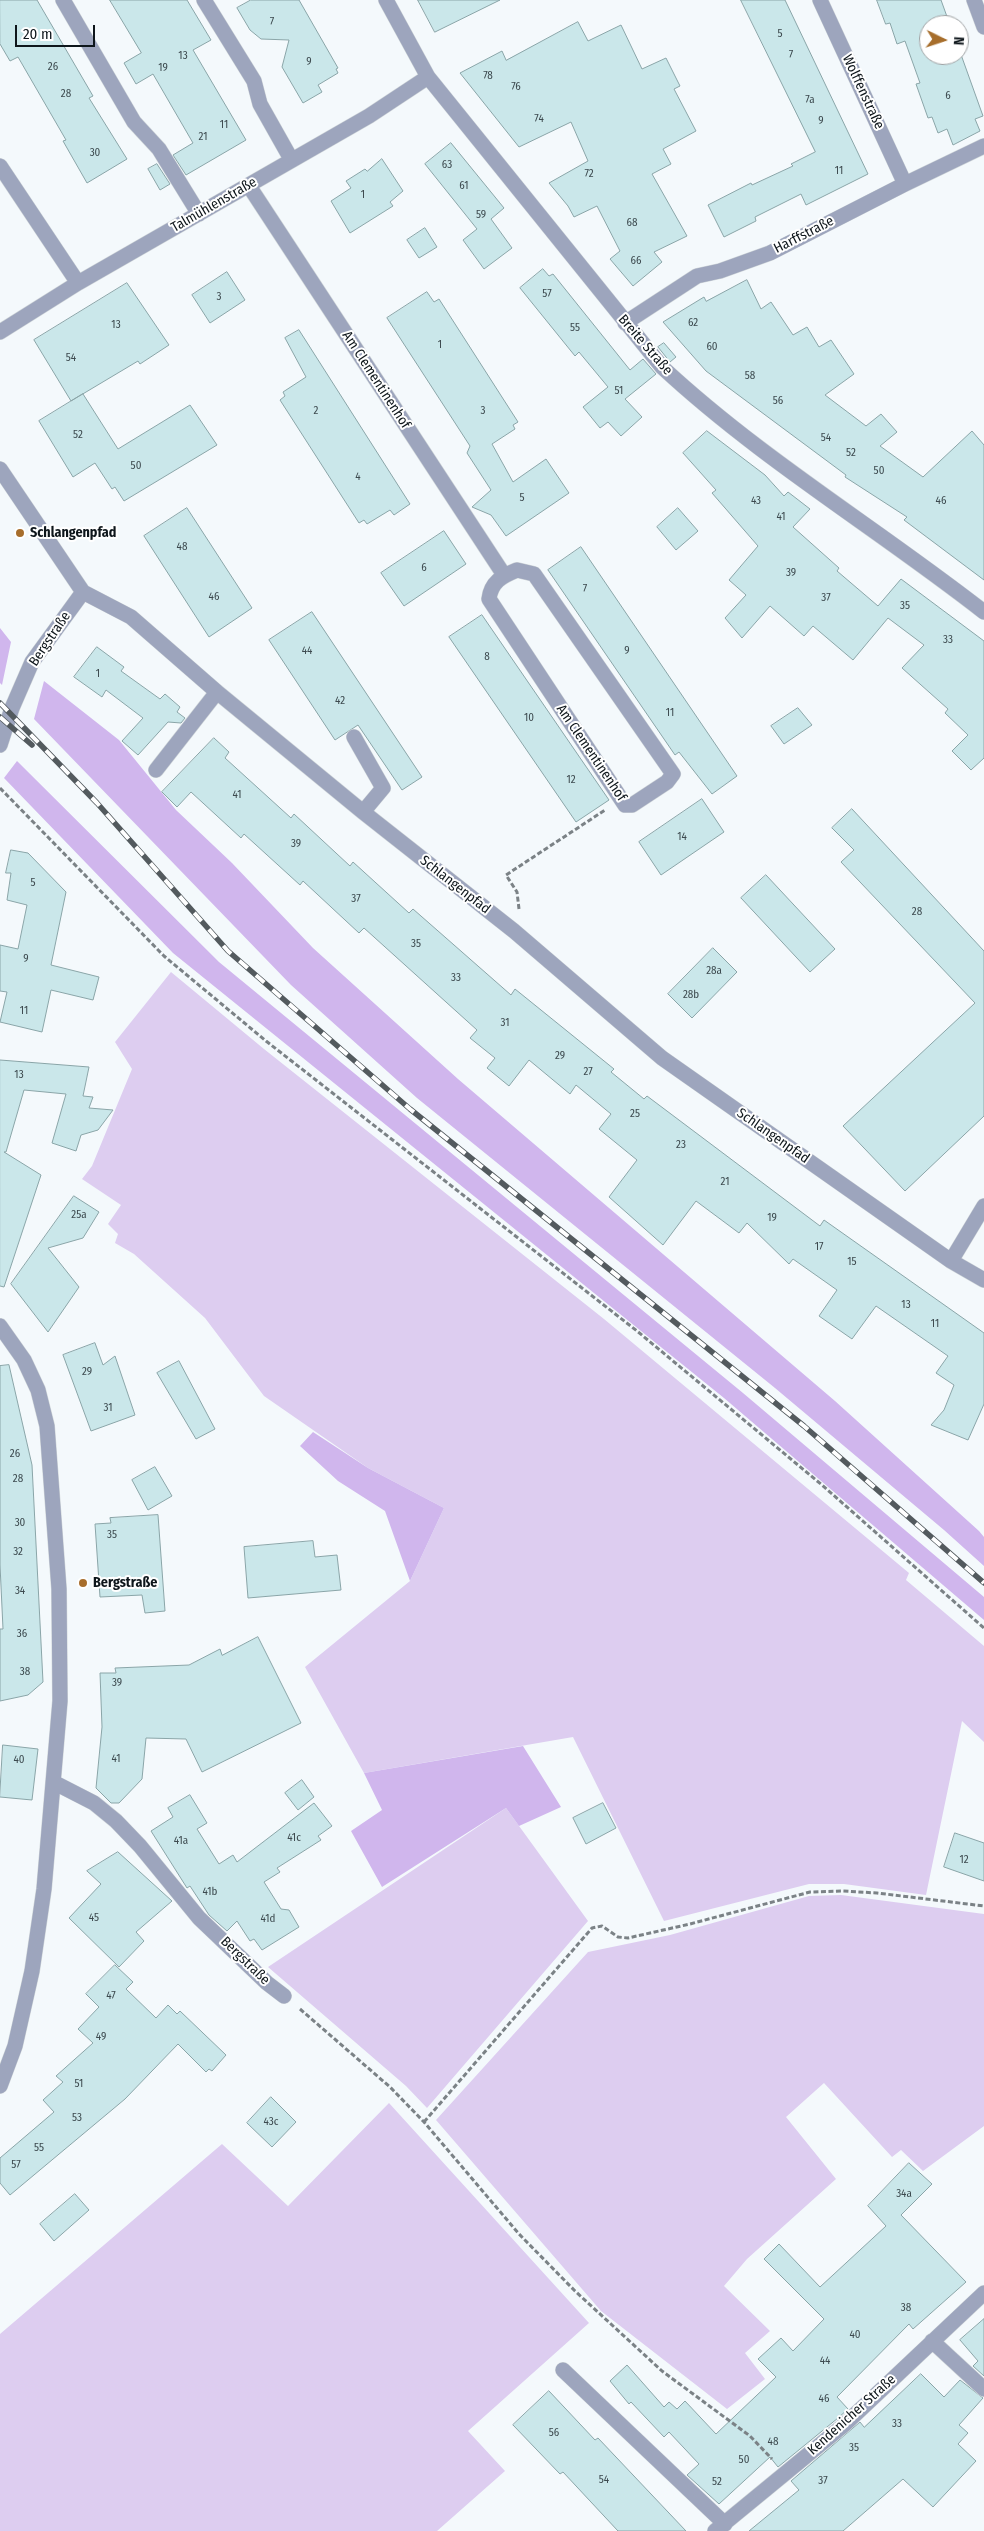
<!DOCTYPE html>
<html>
<head>
<meta charset="utf-8">
<style>
	body { margin:0 }
	#map { position:relative; width:984px; height:2531px; overflow:hidden; background:#f4f9fc; font-family:"Fira Sans Condensed",sans-serif }
	canvas { display:block }
	.north { position:absolute; left:919px; top:15px; width:50px; height:50px; box-sizing:border-box; background:#fff; border:1px solid #9fa2a4; border-radius:50%; rotate:94deg; font-size:14px; font-weight:700; line-height:20px; text-align:center; color:#0e161b }
	.north::after { content:''; display:block; margin:auto; width:18px; height:22px; background:#a76e2c; clip-path:polygon(50% 0,100% 100%,50% 72%,0 100%) }
	.scale { position:absolute; left:15px; top:25px; width:80px; height:22px; box-sizing:border-box; border:2px solid #0e161b; border-top:0; padding-left:6px; font-size:15px; line-height:18px; white-space:nowrap; color:#0e161b; -webkit-text-stroke:4px #fff; paint-order:stroke }
</style>
</head>
<body>
<div id="map">
<canvas width="984" height="2531"></canvas>
<div class="north">N</div>
<div class="scale">20 m</div>
</div>
<script>
const c = document.querySelector('canvas').getContext('2d');
c.lineJoin = 'round';
function fill(path, color) { c.fillStyle = color; c.fill(path, 'evenodd'); }
function stroke(path, color, width, dash) { c.strokeStyle = color; c.lineWidth = width; c.lineCap = dash ? 'butt' : 'round'; c.setLineDash(dash || []); c.stroke(path); }
function drawText(font, color, halo, rows, align = 'center') {
  c.font = font + ' "Fira Sans Condensed",sans-serif'; c.lineWidth = 4; c.setLineDash([]); c.textBaseline = 'middle'; c.strokeStyle = halo; c.fillStyle = color; for (const [text, x, y, turn = 0] of rows) {
    c.save(); c.translate(x, y); c.rotate((+turn || 0) * Math.PI / 180); c.textAlign = isNaN(turn) ? turn : align; if (halo) c.strokeText(text, 0, 0); c.fillText(text, 0, 0); c.restore();
  }
}
const green = new Path2D(`
	M 171,972 L 264,1049 L 604,1319 L 909,1573 L 906,1580 L 984,1646 L 984,1742 L 962,1721 L 926,1895 L 844,1884 L 809,1884 L 664,1921 L 573,1737 L 364,1773 L 305,1667 L 410,1581 L 444,1508 L 368,1468 L 264,1396 L 205,1318 L 134,1254 L 115,1243 L 118,1234 L 108,1224 L 121,1205 L 82,1179 L 92,1166 L 132,1069 L 115,1042 Z
	M 506,1808 L 588,1921 L 427,2108 L 406,2086 L 268,1967 Z
	M 841,1895 L 984,1914 L 984,2126 L 923,2171 L 901,2150 L 892,2157 L 824,2083 L 786,2117 L 836,2179 L 747,2259 L 724,2286 L 770,2331 L 745,2353 L 765,2379 L 727,2409 L 601,2311 L 436,2120 L 588,1952 L 670,1935 L 809,1896 Z
	M 389,2103 L 589,2323 L 468,2431 L 505,2471 L 437,2531 L 0,2531 L 0,2334 L 222,2144 L 288,2206 Z`);
const forest = new Path2D(`
	M 0,628 L 11,642 L 2,685 L 0,683 Z
	M 44,681 L 119,740 L 176,810 L 232,863 L 313,948 L 458,1079 L 835,1401 L 979,1531 L 984,1537 L 984,1566 L 944,1530 L 775,1388 L 417,1098 L 291,985 L 34,719 Z
	M 17,761 L 219,962 L 743,1393 L 984,1597 L 984,1620 L 724,1398 L 173,953 L 4,778 Z
	M 313,1432 L 368,1468 L 444,1508 L 410,1581 L 385,1511 L 338,1481 L 300,1446 Z
	M 523,1746 L 561,1807 L 519,1826 L 506,1808 L 382,1887 L 351,1831 L 382,1810 L 364,1773 Z`);
const building = new Path2D(`
	M 0,0 L 37,0 L 93,96 L 89,98 L 127,159 L 87,183 L 63,141 L 66,140 L 18,57 L 10,61 L 0,44 Z
	M 110,0 L 187,0 L 211,40 L 193,50 L 246,140 L 186,175 L 173,155 L 193,143 L 153,74 L 136,84 L 124,63 L 141,53 Z
	M 251,0 L 299,0 L 338,68 L 336,69 L 338,73 L 318,85 L 322,92 L 303,103 L 282,67 L 289,40 L 261,39 L 250,30 L 237,8 Z
	M 418,0 L 500,0 L 435,32 Z
	M 741,0 L 785,0 L 868,174 L 806,205 L 801,194 L 755,217 L 756,221 L 724,237 L 708,205 L 751,183 L 752,185 L 793,166 L 791,164 L 815,152 Z
	M 877,0 L 941,0 L 950,25 L 929,25 L 929,55 L 959,55 L 959,49 L 983,116 L 975,119 L 980,131 L 953,145 L 947,129 L 938,133 L 932,117 L 928,118 L 916,84 L 920,83 L 905,41 L 897,44 L 890,23 L 886,24 Z
	M 578,22 L 588,41 L 621,25 L 642,69 L 666,58 L 680,86 L 674,89 L 696,131 L 663,149 L 671,164 L 652,174 L 687,236 L 654,252 L 662,262 L 633,286 L 610,259 L 620,251 L 597,206 L 574,217 L 568,206 L 549,183 L 588,161 L 571,122 L 519,147 L 460,73 L 502,51 L 506,60 Z
	M 451,143 L 504,208 L 491,219 L 512,248 L 484,269 L 463,240 L 477,229 L 425,164 Z
	M 382,159 L 403,191 L 390,202 L 393,206 L 350,233 L 331,201 L 351,188 L 346,181 L 365,169 L 367,171 Z
	M 157,164 L 170,184 L 160,190 L 148,169 Z
	M 425,228 L 437,247 L 419,258 L 407,240 Z
	M 543,269 L 549,276 L 553,274 L 630,370 L 643,359 L 656,374 L 625,399 L 642,417 L 621,436 L 608,422 L 600,428 L 583,407 L 608,387 L 579,352 L 575,356 L 520,288 Z
	M 227,272 L 245,300 L 210,323 L 192,295 Z
	M 747,280 L 761,309 L 771,302 L 793,335 L 807,327 L 819,347 L 831,340 L 854,374 L 825,395 L 866,426 L 881,414 L 897,432 L 880,446 L 923,477 L 972,431 L 984,445 L 984,580 L 904,520 L 907,517 L 845,477 L 846,475 L 706,371 L 663,322 L 704,297 L 706,301 Z
	M 127,283 L 169,345 L 140,364 L 138,361 L 71,401 L 34,340 Z
	M 427,292 L 434,302 L 439,299 L 518,422 L 513,425 L 515,429 L 492,444 L 513,482 L 546,459 L 569,493 L 506,536 L 491,515 L 472,507 L 491,490 L 467,453 L 470,446 L 387,318 Z
	M 299,330 L 410,504 L 394,515 L 390,510 L 367,524 L 364,520 L 359,523 L 280,400 L 285,396 L 283,392 L 306,377 L 285,338 Z
	M 664,343 L 676,357 L 670,362 L 658,347 Z
	M 83,394 L 118,449 L 190,405 L 217,445 L 124,501 L 115,487 L 112,489 L 95,463 L 73,477 L 39,421 Z
	M 707,431 L 765,475 L 784,496 L 788,492 L 810,509 L 793,527 L 839,568 L 837,571 L 878,606 L 901,579 L 984,641 L 984,758 L 971,770 L 952,751 L 968,735 L 945,713 L 948,709 L 902,668 L 924,645 L 888,618 L 853,660 L 813,626 L 804,636 L 770,606 L 742,638 L 725,618 L 746,595 L 729,580 L 758,546 L 712,493 L 716,490 L 683,453 Z
	M 187,508 L 252,608 L 209,637 L 144,536 Z
	M 678,508 L 698,531 L 676,550 L 657,527 Z
	M 444,531 L 466,564 L 404,606 L 381,573 Z
	M 581,547 L 737,776 L 712,794 L 679,752 L 675,755 L 548,570 Z
	M 312,612 L 422,777 L 402,790 L 358,725 L 335,740 L 269,640 Z
	M 482,615 L 609,800 L 576,822 L 449,637 Z
	M 97,647 L 124,667 L 121,671 L 160,699 L 165,694 L 180,707 L 177,712 L 185,718 L 181,723 L 168,722 L 138,755 L 122,741 L 143,718 L 106,690 L 102,697 L 74,677 Z
	M 798,708 L 812,725 L 784,744 L 771,726 Z
	M 214,738 L 229,752 L 225,758 L 291,818 L 294,814 L 350,866 L 353,862 L 409,913 L 413,909 L 511,995 L 515,989 L 614,1069 L 611,1072 L 644,1099 L 647,1096 L 820,1226 L 824,1220 L 984,1333 L 984,1404 L 968,1440 L 931,1425 L 944,1410 L 954,1385 L 936,1373 L 948,1356 L 876,1306 L 852,1339 L 819,1316 L 837,1290 L 793,1259 L 789,1264 L 747,1223 L 739,1233 L 696,1201 L 663,1245 L 609,1197 L 637,1160 L 599,1129 L 611,1114 L 576,1085 L 570,1094 L 529,1060 L 509,1086 L 487,1068 L 495,1058 L 470,1038 L 477,1030 L 364,928 L 359,933 L 303,881 L 300,885 L 244,834 L 241,838 L 191,792 L 177,807 L 162,792 Z
	M 702,799 L 724,832 L 661,875 L 639,842 Z
	M 852,809 L 984,951 L 984,1116 L 905,1191 L 843,1126 L 975,1003 L 841,862 L 854,850 L 832,828 Z
	M 11,850 L 28,853 L 66,892 L 51,965 L 99,977 L 93,1000 L 51,990 L 42,1032 L 0,1022 L 7,992 L 0,991 L 0,945 L 18,949 L 27,905 L 7,900 L 11,873 L 6,873 Z
	M 766,875 L 835,949 L 810,972 L 741,898 Z
	M 713,948 L 737,972 L 692,1018 L 668,994 Z
	M 0,1060 L 89,1067 L 83,1096 L 93,1097 L 89,1108 L 113,1110 L 98,1130 L 81,1135 L 76,1151 L 52,1143 L 66,1094 L 24,1090 L 6,1152 L 4,1152 L 41,1175 L 4,1287 L 0,1286 Z
	M 74,1196 L 99,1212 L 83,1238 L 48,1248 L 79,1287 L 48,1332 L 11,1284 Z
	M 95,1343 L 103,1365 L 115,1356 L 135,1415 L 91,1431 L 63,1355 Z
	M 179,1361 L 215,1429 L 196,1439 L 157,1373 Z
	M 9,1365 L 32,1465 L 43,1682 L 28,1695 L 0,1701 L 0,1629 L 3,1629 L 0,1565 L 0,1366 Z
	M 155,1467 L 172,1496 L 148,1510 L 132,1480 Z
	M 158,1515 L 165,1611 L 145,1613 L 142,1595 L 100,1597 L 95,1524 L 111,1523 L 110,1518 Z
	M 313,1541 L 315,1557 L 337,1555 L 341,1590 L 248,1598 L 244,1547 Z
	M 258,1637 L 301,1723 L 202,1772 L 186,1739 L 146,1738 L 142,1779 L 119,1803 L 111,1803 L 96,1788 L 102,1727 L 100,1673 L 116,1673 L 115,1668 L 189,1665 L 220,1649 L 222,1655 Z
	M 3,1745 L 38,1749 L 32,1800 L 0,1797 Z
	M 302,1780 L 314,1797 L 298,1810 L 285,1793 Z
	M 190,1795 L 207,1823 L 197,1829 L 219,1864 L 233,1855 L 237,1862 L 314,1803 L 332,1826 L 318,1836 L 321,1840 L 277,1868 L 280,1872 L 264,1882 L 281,1909 L 289,1910 L 299,1927 L 262,1950 L 254,1939 L 250,1941 L 237,1921 L 227,1931 L 209,1915 L 190,1886 L 187,1888 L 151,1831 L 173,1817 L 168,1808 Z
	M 603,1803 L 616,1828 L 586,1844 L 573,1818 Z
	M 955,1833 L 984,1843 L 984,1881 L 944,1867 Z
	M 118,1852 L 172,1901 L 136,1932 L 144,1941 L 119,1967 L 69,1918 L 101,1884 L 87,1871 Z
	M 115,1965 L 133,1982 L 126,1989 L 156,2018 L 168,2005 L 177,2014 L 180,2011 L 226,2055 L 212,2071 L 209,2069 L 206,2072 L 178,2044 L 125,2099 L 10,2195 L 0,2183 L 0,2158 L 54,2112 L 43,2100 L 63,2082 L 56,2076 L 93,2043 L 78,2029 L 99,2007 L 86,1994 Z
	M 271,2097 L 296,2122 L 272,2147 L 247,2123 Z
	M 909,2163 L 932,2184 L 901,2215 L 966,2282 L 913,2329 L 909,2324 L 837,2397 L 848,2409 L 838,2418 L 778,2467 L 770,2457 L 719,2504 L 687,2475 L 699,2464 L 669,2432 L 664,2437 L 631,2402 L 629,2404 L 610,2381 L 627,2365 L 664,2407 L 669,2402 L 677,2409 L 685,2401 L 716,2434 L 776,2377 L 758,2359 L 781,2338 L 793,2351 L 824,2319 L 764,2259 L 779,2244 L 820,2287 L 886,2226 L 868,2206 Z
	M 75,2194 L 89,2210 L 54,2241 L 40,2224 Z
	M 984,2319 L 984,2376 L 973,2366 L 978,2361 L 960,2340 Z
	M 921,2374 L 944,2397 L 960,2380 L 983,2398 L 959,2425 L 968,2433 L 958,2444 L 976,2461 L 933,2507 L 903,2479 L 843,2531 L 749,2531 L 799,2490 L 791,2481 L 860,2422 L 864,2427 Z
	M 549,2391 L 595,2440 L 598,2438 L 686,2531 L 618,2531 L 563,2472 L 560,2474 L 513,2425 Z`);
const path = new Path2D(`
	M 0,788 L 164,956 L 266,1041 L 637,1331 L 822,1485 L 984,1628
	M 519,909 L 517,892 L 506,875 L 605,810
	M 300,2009 L 390,2087 L 424,2122 L 519,2234 L 575,2291 L 662,2371 L 750,2436 L 772,2459
	M 424,2122 L 592,1928 L 602,1926 L 618,1937 L 628,1938 L 690,1924 L 810,1892 L 842,1891 L 877,1893 L 984,1906`);
const minor = new Path2D(`
	M 63,0 L 134,122 L 159,149 L 199,214
	M 204,0 L 254,81 L 260,104 L 291,159
	M 386,0 L 428,77 L 662,367 C 761,459 878,529 984,612
	M 820,0 L 905,184
	M 974,0 L 984,27
	M 0,166 L 78,283
	M 249,186 L 504,575
	M 625,323 L 697,276 L 720,271 L 770,253 L 905,184 L 984,146
	M 0,332 L 78,283 L 369,116 L 428,77
	M 0,469 L 83,592 L 131,617 L 217,692 L 363,812 L 514,931 L 662,1058 L 951,1261 L 984,1280
	M 517,570 L 534,574 L 673,774 L 667,782 L 632,805 L 625,805 L 489,599 C 491,582 502,576 517,570 Z
	M 354,737 L 383,788 L 363,812
	M 0,745 L 12,708 L 32,662 L 83,592
	M 156,770 L 217,692
	M 951,1261 L 984,1206
	M 0,1326 L 24,1360 L 38,1390 L 47,1426 L 59,1589 L 60,1701 L 44,1889 L 32,1971 L 15,2046 L 0,2086
	M 55,1783 L 94,1803 L 116,1821 L 140,1846 L 199,1918 L 267,1983 L 284,1996
	M 932,2341 L 984,2389
	M 563,2370 L 725,2524
	M 715,2531 L 844,2425 L 984,2293`);
const rail = new Path2D(`
	M 0,703 L 97,803 L 228,951 L 410,1109 L 804,1426 L 984,1583
	M 0,717 L 32,745`);
const markers = [
	[20,533,5,"#a76e2c"],
	[83,1583,5,"#a76e2c"]
];
const numberNames = [
	["7",272,22],
	["5",780,34],
	["7",791,55],
	["13",183,56],
	["9",309,62],
	["26",53,67],
	["19",163,68],
	["78",488,76],
	["76",516,87],
	["28",66,94],
	["6",948,96],
	["7a",810,100],
	["74",539,119],
	["9",821,121],
	["11",224,125],
	["21",203,137],
	["30",95,153],
	["63",447,165],
	["11",839,171],
	["72",589,174],
	["61",464,186],
	["1",363,195],
	["59",481,215],
	["68",632,223],
	["66",636,261],
	["57",547,294],
	["3",219,297],
	["62",693,323],
	["13",116,325],
	["55",575,328],
	["1",440,345],
	["60",712,347],
	["54",71,358],
	["58",750,376],
	["51",619,391],
	["56",778,401],
	["2",316,411],
	["3",483,411],
	["52",78,435],
	["54",826,438],
	["52",851,453],
	["50",136,466],
	["50",879,471],
	["4",358,477],
	["5",522,498],
	["43",756,501],
	["46",941,501],
	["41",781,517],
	["48",182,547],
	["6",424,568],
	["39",791,573],
	["7",585,589],
	["46",214,597],
	["37",826,598],
	["35",905,606],
	["33",948,640],
	["44",307,651],
	["9",627,651],
	["8",487,657],
	["1",98,674],
	["42",340,701],
	["11",670,713],
	["10",529,718],
	["12",571,780],
	["41",237,795],
	["14",682,837],
	["39",296,844],
	["5",33,883],
	["37",356,899],
	["28",917,912],
	["35",416,944],
	["9",26,959],
	["28a",714,971],
	["33",456,978],
	["28b",691,995],
	["11",24,1011],
	["31",505,1023],
	["29",560,1056],
	["27",588,1072],
	["13",19,1075],
	["25",635,1114],
	["23",681,1145],
	["21",725,1182],
	["25a",79,1215],
	["19",772,1218],
	["17",819,1247],
	["15",852,1262],
	["13",906,1305],
	["11",935,1324],
	["29",87,1372],
	["31",108,1408],
	["26",15,1454],
	["28",18,1479],
	["30",20,1523],
	["35",112,1535],
	["32",18,1552],
	["34",20,1591],
	["36",22,1634],
	["38",25,1672],
	["39",117,1683],
	["41",116,1759],
	["40",19,1760],
	["41c",294,1838],
	["41a",181,1841],
	["12",964,1860],
	["41b",210,1892],
	["45",94,1918],
	["41d",268,1919],
	["47",111,1996],
	["49",101,2037],
	["51",79,2084],
	["53",77,2118],
	["43c",271,2122],
	["55",39,2148],
	["57",16,2165],
	["34a",904,2194],
	["38",906,2308],
	["40",855,2335],
	["44",825,2361],
	["46",824,2399],
	["33",897,2424],
	["56",554,2433],
	["48",773,2442],
	["35",854,2448],
	["50",744,2460],
	["54",604,2480],
	["37",823,2481],
	["52",717,2482]
];
const streetNames = [
	["Wolffenstraße",863,92,65],
	["Talmühlenstraße",214,205,-30],
	["Harffstraße",804,235,-27],
	["Breite Straße",645,345,49],
	["Am Clementinenhof",376,380,57],
	["Bergstraße",50,639,-56],
	["Am Clementinenhof",591,753,56],
	["Schlangenpfad",455,885,38],
	["Schlangenpfad",773,1136,35],
	["Bergstraße",245,1961,44],
	["Kendenicher Straße",852,2415,-42]
];
const poiNames = [
	["Schlangenpfad",30,533],
	["Bergstraße",93,1583]
];
fill(green, '#ddcdf0');
fill(forest, '#d0b6ed');
fill(building, '#cae7ea');
stroke(building, '#8aa5a8', 1);
stroke(minor, '#cfd5d8', 16);
stroke(path, '#7b8286', 3, [5, 2.5]);
stroke(minor, '#9da5bd', 15);
stroke(rail, '#535a5e', 5.5);
stroke(rail, '#fff', 4, [11]);
for (const [x, y, r, color] of markers) { const dot = new Path2D(); dot.arc(x, y, r, 0, 2 * Math.PI); c.fillStyle = color; c.fill(dot); stroke(dot, '#fff', 2); }
drawText('11px', '#3d4a4f', null, numberNames);
drawText('14px', '#0e161b', '#fff', streetNames);
drawText('bold 14px', '#0e161b', '#fff', poiNames, 'left');
</script>
</body>
</html>
